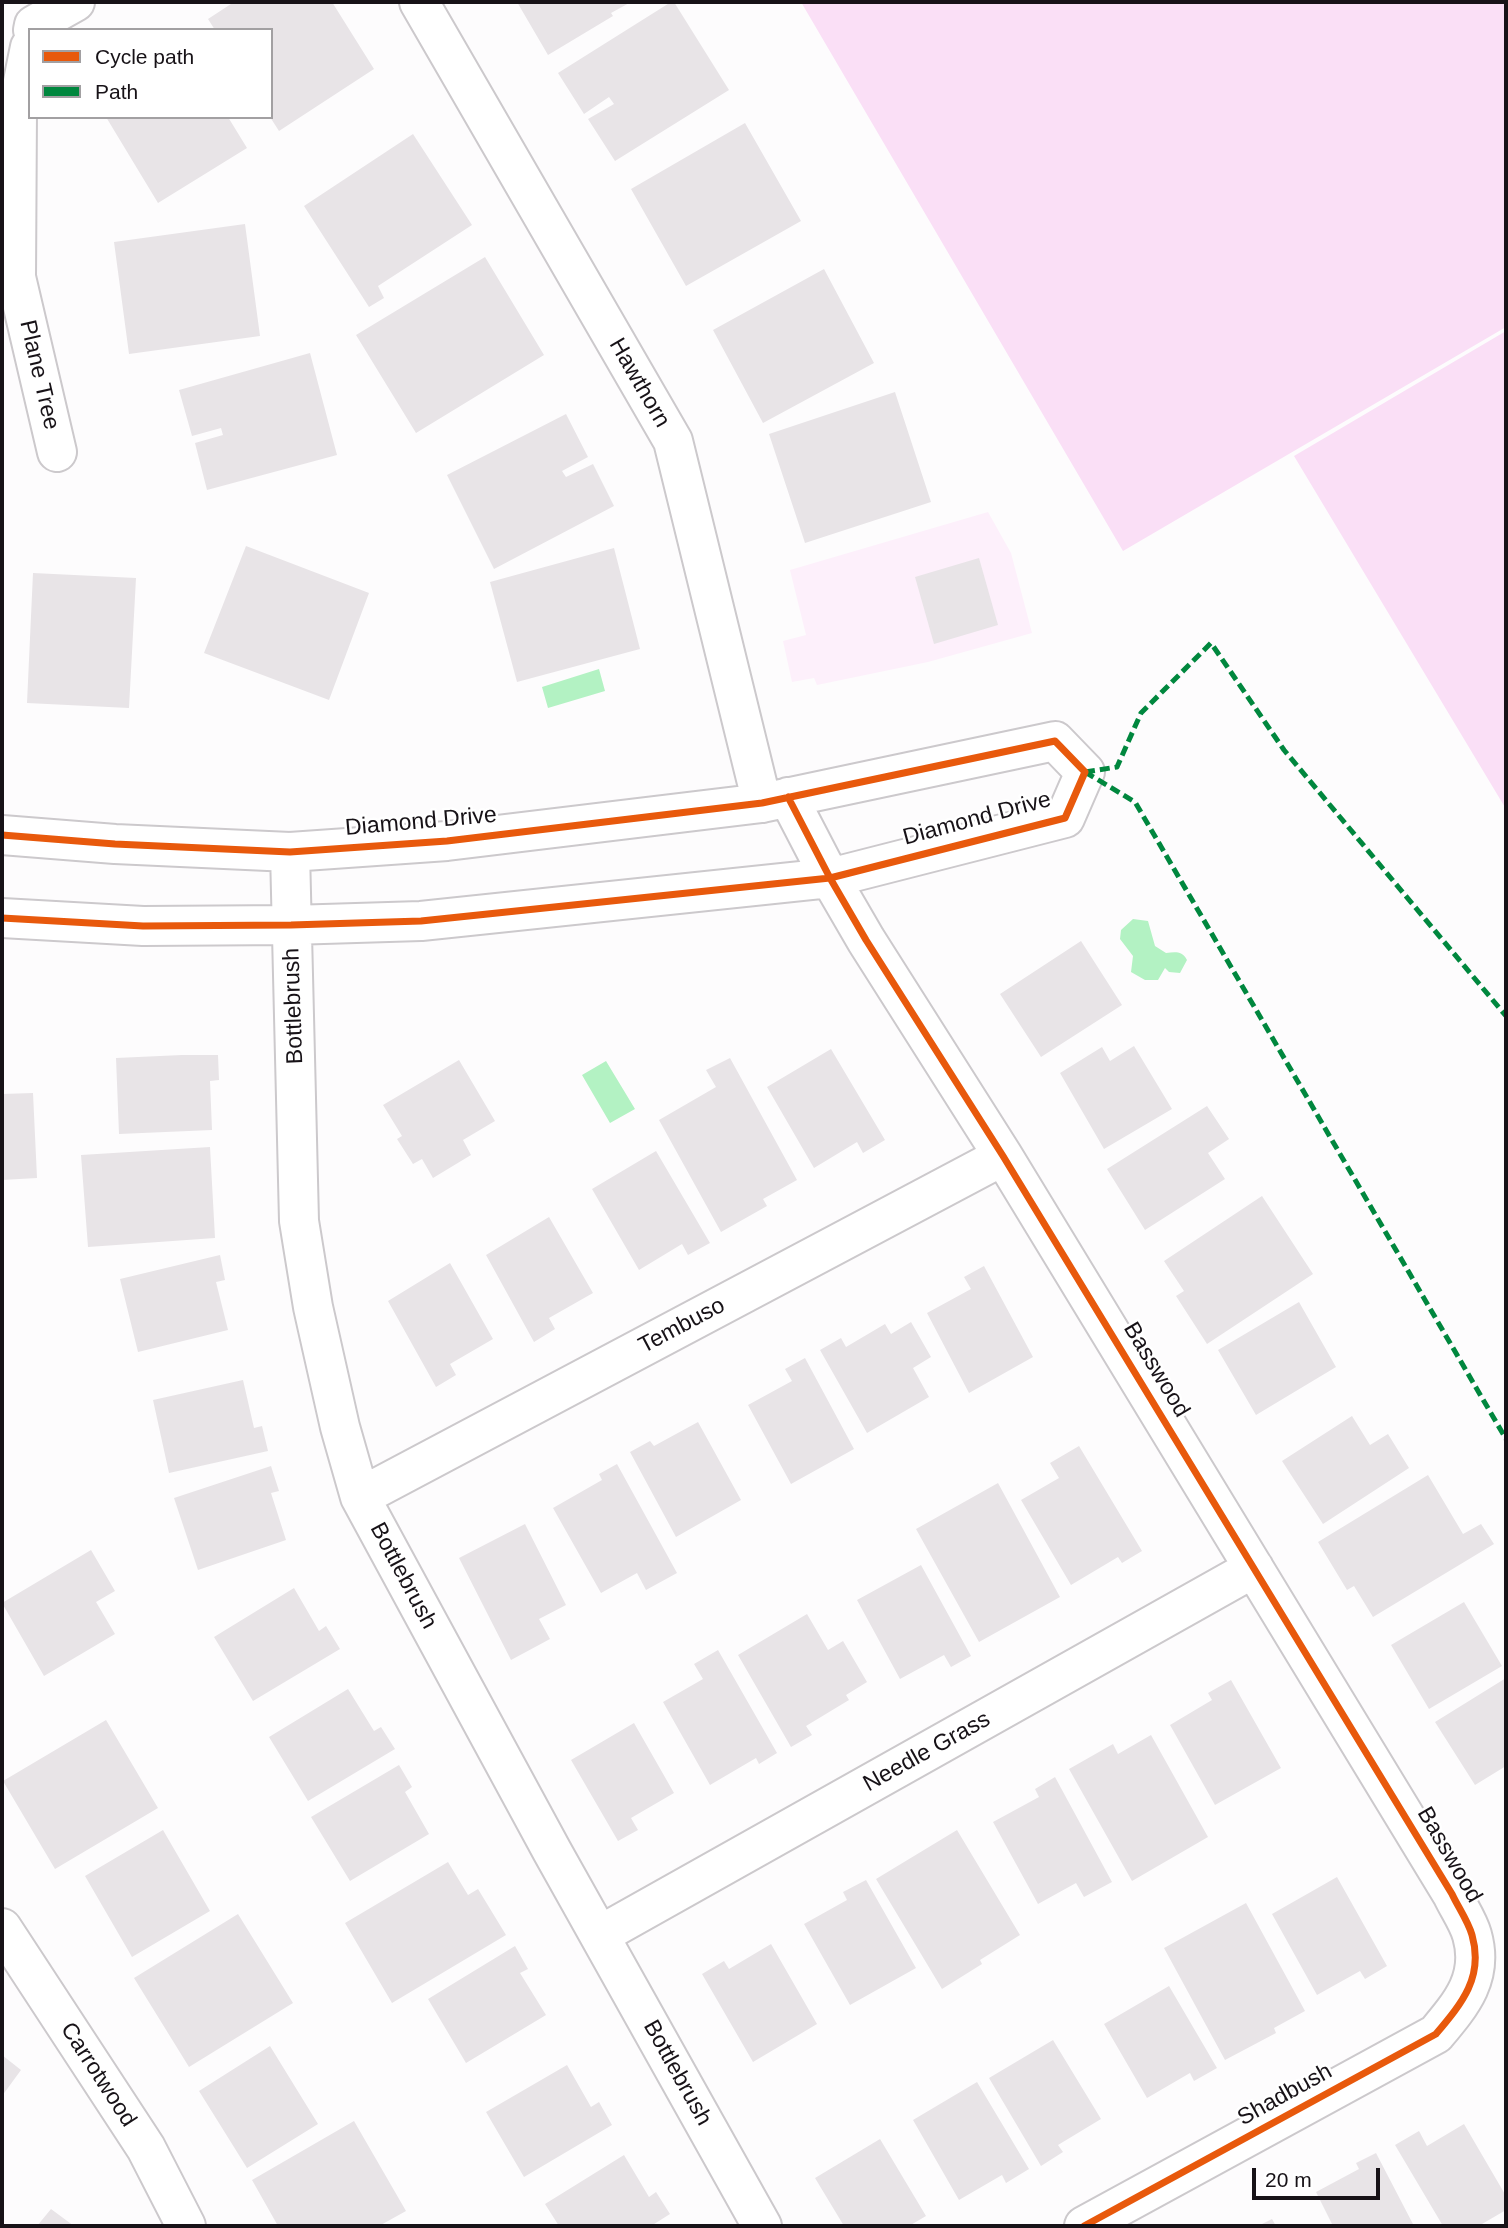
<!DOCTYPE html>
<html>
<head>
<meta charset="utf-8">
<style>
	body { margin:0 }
	#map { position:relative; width:1508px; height:2228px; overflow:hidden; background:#fdfcfd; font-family:Arial,sans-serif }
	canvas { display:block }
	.frame { position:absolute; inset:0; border:4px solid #171217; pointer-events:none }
	.legend { position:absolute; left:28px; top:28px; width:245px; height:91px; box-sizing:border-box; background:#fff; border:2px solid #a2a0a2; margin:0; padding:9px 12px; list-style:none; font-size:21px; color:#171217 }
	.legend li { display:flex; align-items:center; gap:14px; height:35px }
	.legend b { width:35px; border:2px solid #a2a0a2 }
	.scale { position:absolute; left:1252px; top:2168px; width:128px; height:32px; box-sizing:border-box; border:4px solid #171217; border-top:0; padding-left:9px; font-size:21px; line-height:24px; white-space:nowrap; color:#171217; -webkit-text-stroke:5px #fff; paint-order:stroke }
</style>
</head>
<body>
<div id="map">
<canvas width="1508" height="2228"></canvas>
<div class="frame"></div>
<ul class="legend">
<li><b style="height:9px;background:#e8590c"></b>Cycle path</li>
<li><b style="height:9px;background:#00873e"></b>Path</li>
</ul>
<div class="scale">20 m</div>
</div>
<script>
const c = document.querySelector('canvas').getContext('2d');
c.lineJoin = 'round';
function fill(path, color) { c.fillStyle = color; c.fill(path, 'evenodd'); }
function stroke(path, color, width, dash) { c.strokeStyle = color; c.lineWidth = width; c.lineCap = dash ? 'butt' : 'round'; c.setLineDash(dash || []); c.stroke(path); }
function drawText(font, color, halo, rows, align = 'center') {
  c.font = font + ' Arial,sans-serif'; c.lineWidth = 5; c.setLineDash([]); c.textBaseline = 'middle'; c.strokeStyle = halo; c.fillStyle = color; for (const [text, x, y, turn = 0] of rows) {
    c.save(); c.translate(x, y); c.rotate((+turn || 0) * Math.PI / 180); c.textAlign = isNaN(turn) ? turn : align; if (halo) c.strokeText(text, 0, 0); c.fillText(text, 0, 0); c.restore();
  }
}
const built = new Path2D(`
	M 988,512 L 1011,553 L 1032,633 L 928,662 L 817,685 L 814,678 L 792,682 L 783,641 L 806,635 L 790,570 Z`);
const green = new Path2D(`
	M 801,2 L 1506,2 L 1506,327 L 1123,551 Z
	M 1506,331 L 1506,809 L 1294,456 Z`);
const water = new Path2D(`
	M 599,669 L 605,691 L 548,708 L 542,687 Z
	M 1133,919 L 1148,921 L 1155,946 L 1166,953 C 1176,952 1182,951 1187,960 L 1180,973 L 1169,972 L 1165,968 L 1158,980 L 1145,980 L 1131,972 L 1133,956 L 1120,939 L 1121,930 Z
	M 606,1061 L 635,1109 L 610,1123 L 582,1075 Z`);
const building = new Path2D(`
	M 234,2 L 332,2 L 374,69 L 279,131 L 270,117 L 271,30 L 215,30 L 208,19 Z
	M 517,2 L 631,2 L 611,13 L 613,16 L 548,55 Z
	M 671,2 L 674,2 L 729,90 L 615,161 L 588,119 L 614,104 L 609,97 L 584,114 L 558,73 Z
	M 106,117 L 228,117 L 247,148 L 158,203 Z
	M 745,123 L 801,221 L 686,286 L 631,189 Z
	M 413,134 L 472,225 L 378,286 L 384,298 L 369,307 L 304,206 Z
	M 245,224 L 260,336 L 129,354 L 114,242 Z
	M 485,257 L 544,355 L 416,433 L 356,335 Z
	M 824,269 L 874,363 L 763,423 L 713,330 Z
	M 310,353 L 337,455 L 207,490 L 195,443 L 223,435 L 221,428 L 192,436 L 179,390 Z
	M 895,392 L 931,502 L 805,543 L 769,434 Z
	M 566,414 L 588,457 L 562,471 L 566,477 L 593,464 L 614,506 L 494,569 L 447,475 Z
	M 246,546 L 369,593 L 329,700 L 204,653 Z
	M 614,548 L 640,649 L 517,682 L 490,582 Z
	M 979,558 L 998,625 L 934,644 L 915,577 Z
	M 33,573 L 136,578 L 129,708 L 27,703 Z
	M 1081,941 L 1122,1005 L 1041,1057 L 1000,994 Z
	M 1134,1046 L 1172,1109 L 1104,1149 L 1060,1073 L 1102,1047 L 1110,1061 Z
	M 831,1049 L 885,1140 L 863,1153 L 857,1142 L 814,1168 L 767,1087 Z
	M 182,1055 L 218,1055 L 219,1080 L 210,1081 L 212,1130 L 119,1134 L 116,1058 Z
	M 730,1058 L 797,1180 L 763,1199 L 767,1206 L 721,1232 L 659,1120 L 716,1087 L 706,1070 Z
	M 459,1060 L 495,1121 L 463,1140 L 471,1155 L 433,1178 L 422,1159 L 413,1164 L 397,1139 L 402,1136 L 383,1105 Z
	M 33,1093 L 37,1178 L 2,1180 L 2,1094 Z
	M 1207,1106 L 1229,1139 L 1208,1153 L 1225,1179 L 1145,1230 L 1107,1169 Z
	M 210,1147 L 215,1238 L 88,1247 L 81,1155 Z
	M 656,1151 L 710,1243 L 688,1255 L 682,1244 L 639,1270 L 592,1189 Z
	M 1262,1196 L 1313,1274 L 1207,1344 L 1176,1296 L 1184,1291 L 1164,1261 Z
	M 549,1217 L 593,1293 L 549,1318 L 555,1329 L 534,1342 L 486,1255 Z
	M 220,1255 L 225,1280 L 216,1282 L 228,1330 L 138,1352 L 120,1279 Z
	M 450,1263 L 493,1339 L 450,1364 L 456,1375 L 436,1387 L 388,1301 Z
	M 984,1266 L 1033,1357 L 969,1393 L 927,1313 L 971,1289 L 964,1277 Z
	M 1299,1302 L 1336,1367 L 1256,1415 L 1218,1350 Z
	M 911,1322 L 931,1357 L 913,1368 L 929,1397 L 867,1433 L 820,1350 L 841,1338 L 846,1347 L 885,1324 L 891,1334 Z
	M 805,1358 L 854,1449 L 791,1484 L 748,1405 L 792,1381 L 785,1369 Z
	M 243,1380 L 254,1428 L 262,1426 L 268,1451 L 169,1473 L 153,1400 Z
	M 1352,1416 L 1370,1445 L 1388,1434 L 1409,1468 L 1323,1524 L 1282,1461 Z
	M 698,1422 L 741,1500 L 676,1537 L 630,1452 L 650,1441 L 654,1446 Z
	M 1079,1446 L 1142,1551 L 1122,1563 L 1118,1557 L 1071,1585 L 1021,1500 L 1059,1478 L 1050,1463 Z
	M 617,1464 L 677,1573 L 646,1590 L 637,1573 L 601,1593 L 553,1508 L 602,1480 L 599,1474 Z
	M 271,1466 L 279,1491 L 271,1493 L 286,1540 L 198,1570 L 174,1498 Z
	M 1428,1475 L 1463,1534 L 1481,1524 L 1494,1544 L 1373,1617 L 1354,1586 L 1347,1590 L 1318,1542 Z
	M 998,1483 L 1060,1597 L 979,1642 L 916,1529 Z
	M 525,1524 L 566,1605 L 539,1619 L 550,1639 L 511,1660 L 459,1558 Z
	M 91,1550 L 115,1591 L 96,1602 L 115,1634 L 44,1676 L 2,1603 Z
	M 921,1565 L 971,1656 L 951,1667 L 944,1655 L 900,1679 L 857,1600 Z
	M 294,1588 L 319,1631 L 326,1626 L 340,1649 L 253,1701 L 214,1637 Z
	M 1464,1602 L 1502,1666 L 1429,1709 L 1391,1645 Z
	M 807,1614 L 828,1650 L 843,1641 L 867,1682 L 846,1695 L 849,1700 L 806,1726 L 812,1735 L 791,1747 L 738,1655 Z
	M 718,1650 L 777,1753 L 759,1764 L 756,1758 L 710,1785 L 663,1702 L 703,1679 L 694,1664 Z
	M 1506,1678 L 1506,1766 L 1475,1785 L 1435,1722 Z
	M 1231,1680 L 1281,1768 L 1215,1805 L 1170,1725 L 1212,1700 L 1208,1693 Z
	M 348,1689 L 374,1731 L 381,1727 L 395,1749 L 308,1801 L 269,1737 Z
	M 106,1720 L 158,1808 L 55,1869 L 3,1781 Z
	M 634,1723 L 674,1793 L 631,1818 L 638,1830 L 618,1841 L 571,1760 Z
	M 1151,1735 L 1208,1837 L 1132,1881 L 1069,1769 L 1113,1744 L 1118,1754 Z
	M 399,1765 L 412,1787 L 405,1792 L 429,1834 L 350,1881 L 311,1817 Z
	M 1055,1777 L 1112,1882 L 1084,1897 L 1076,1883 L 1038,1904 L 993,1822 L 1039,1797 L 1035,1789 Z
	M 163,1830 L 210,1911 L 132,1957 L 85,1876 Z
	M 957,1830 L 1020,1935 L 980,1960 L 982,1964 L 942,1989 L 876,1879 Z
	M 448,1862 L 468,1895 L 478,1889 L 506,1935 L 392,2003 L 345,1923 Z
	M 1337,1877 L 1387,1966 L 1365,1979 L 1360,1971 L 1317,1995 L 1272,1914 Z
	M 866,1880 L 916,1968 L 850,2005 L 804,1924 L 847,1900 L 843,1892 Z
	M 1246,1903 L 1305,2011 L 1274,2028 L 1276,2033 L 1225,2060 L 1164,1948 Z
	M 238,1914 L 293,2003 L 189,2067 L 134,1978 Z
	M 771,1944 L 817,2024 L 753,2062 L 702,1974 L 724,1961 L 729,1969 Z
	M 515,1946 L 528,1969 L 520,1973 L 546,2015 L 466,2063 L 428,1999 Z
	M 1169,1986 L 1217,2068 L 1194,2081 L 1190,2073 L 1147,2098 L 1104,2024 Z
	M 1053,2040 L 1101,2119 L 1058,2145 L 1063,2152 L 1041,2166 L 989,2078 Z
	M 270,2046 L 318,2124 L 247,2168 L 199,2091 Z
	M 2,2055 L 21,2070 L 2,2096 Z
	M 567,2065 L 591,2107 L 599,2102 L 612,2125 L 524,2177 L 486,2112 Z
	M 977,2082 L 1029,2169 L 1006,2183 L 1002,2175 L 959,2200 L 913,2120 Z
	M 354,2121 L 406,2211 L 379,2226 L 278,2226 L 252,2180 Z
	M 1464,2124 L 1506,2196 L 1506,2210 L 1482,2224 L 1484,2226 L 1443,2226 L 1395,2145 L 1419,2131 L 1427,2146 Z
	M 880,2139 L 926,2216 L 909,2226 L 844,2226 L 815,2178 Z
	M 1376,2153 L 1414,2226 L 1333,2226 L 1316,2192 L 1359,2169 L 1356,2163 Z
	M 624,2155 L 649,2197 L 656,2192 L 670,2214 L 651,2226 L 559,2226 L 545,2204 Z
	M 51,2209 L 74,2226 L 37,2226 Z
	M 1272,2219 L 1276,2226 L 1258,2226 Z`);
const minor = new Path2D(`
	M 419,2 L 673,441 L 762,803
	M 33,30 L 34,25 L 75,2
	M 30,47 L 17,111 L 16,277 L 57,452
	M 788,797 L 830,878 L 866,940 L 1003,1156 L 1452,1894 C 1458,1907 1468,1921 1472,1935 C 1484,1977 1462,2003 1436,2034 L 1084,2226
	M 2,835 L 115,844 L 290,852 L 447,841 L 762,803 L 1055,741 L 1085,772 L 1065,818 L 830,878 L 421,921 L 291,925 L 143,926 L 2,918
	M 290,852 L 299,1221 L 313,1307 L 340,1427 L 360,1497 L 552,1851 L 762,2226
	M 360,1497 L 1003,1156
	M 2,1928 L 146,2148 L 186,2226
	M 600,1935 L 1254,1568`);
const quiet = new Path2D(`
	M 1085,772 L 1135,802 L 1506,1439
	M 1085,772 L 1117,767 L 1141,713 L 1211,643 L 1284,750 L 1506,1016`);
const cycleway = new Path2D(`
	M 788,797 L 830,878 L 866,940 L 1003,1156 L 1452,1894 C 1458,1907 1468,1921 1472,1935 C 1484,1977 1462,2003 1436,2034 L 1084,2226
	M 2,835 L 115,844 L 290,852 L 447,841 L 762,803 L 1055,741 L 1085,772 L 1065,818 L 830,878 L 421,921 L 291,925 L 143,926 L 2,918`);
const streetNames = [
	["Plane Tree",39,375,77],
	["Hawthorn",639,383,60],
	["Diamond Drive",977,819,-15],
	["Diamond Drive",421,822,-5],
	["Bottlebrush",294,1006,-92],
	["Tembuso",682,1326,-28],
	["Basswood",1156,1370,59],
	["Bottlebrush",403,1576,62],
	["Needle Grass",927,1752,-29],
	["Basswood",1449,1855,60],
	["Bottlebrush",677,2073,61],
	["Carrotwood",98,2075,57],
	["Shadbush",1285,2095,-29]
];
fill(built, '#fdf0fb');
fill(green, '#fadff6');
fill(water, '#b3f2c3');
fill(building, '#e8e4e7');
stroke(minor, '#ccc9cc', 42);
stroke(minor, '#fff', 38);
stroke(quiet, '#00873e', 5, [10, 5]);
stroke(cycleway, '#e8590c', 7);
drawText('23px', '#171217', '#fff', streetNames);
</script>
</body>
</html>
